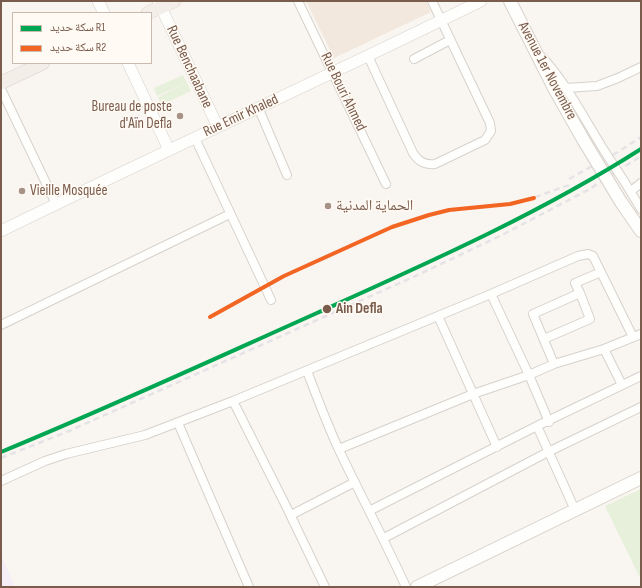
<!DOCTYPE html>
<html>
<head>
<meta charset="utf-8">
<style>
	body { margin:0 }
	#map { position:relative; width:642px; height:588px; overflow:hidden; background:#f9f5f0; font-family:"Sofia Sans Condensed","Noto Naskh Arabic",sans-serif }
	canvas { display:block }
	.frame { position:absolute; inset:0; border:2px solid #7a5c4d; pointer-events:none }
	.legend { position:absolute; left:12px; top:12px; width:140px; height:52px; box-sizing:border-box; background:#fffaf3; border:1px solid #cabbb1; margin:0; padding:5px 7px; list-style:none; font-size:12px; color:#7a5c4d }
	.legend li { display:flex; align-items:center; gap:8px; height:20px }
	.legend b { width:20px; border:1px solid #cabbb1 }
</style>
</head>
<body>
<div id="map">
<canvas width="642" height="588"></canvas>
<div class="frame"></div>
<ul class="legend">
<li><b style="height:5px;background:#00a651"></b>سكة حديد R1</li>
<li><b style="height:5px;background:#f26522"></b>سكة حديد R2</li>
</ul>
</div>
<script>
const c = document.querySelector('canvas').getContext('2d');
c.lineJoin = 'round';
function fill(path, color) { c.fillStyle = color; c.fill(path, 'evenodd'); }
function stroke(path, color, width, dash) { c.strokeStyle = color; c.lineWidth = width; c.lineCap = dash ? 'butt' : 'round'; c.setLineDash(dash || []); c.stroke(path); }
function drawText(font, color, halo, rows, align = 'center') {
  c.font = font + ' "Sofia Sans Condensed","Noto Naskh Arabic",sans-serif'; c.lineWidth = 3; c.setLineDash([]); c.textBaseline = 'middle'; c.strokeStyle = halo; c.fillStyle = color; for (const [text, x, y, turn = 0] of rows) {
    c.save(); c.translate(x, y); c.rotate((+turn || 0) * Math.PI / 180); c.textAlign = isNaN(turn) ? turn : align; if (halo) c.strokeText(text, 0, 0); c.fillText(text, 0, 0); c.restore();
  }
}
const residential = new Path2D(`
	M 306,1 L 426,1 L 431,12 L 334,58 Z`);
const education = new Path2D(`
	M 1,554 L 15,587 L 1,587 Z`);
const green = new Path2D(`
	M 183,75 L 187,83 L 157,96 L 154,88 Z
	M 187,83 L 191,91 L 161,105 L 158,97 Z
	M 641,489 L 641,580 L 605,506 Z`);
const minor = new Path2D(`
	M 298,1 L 386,184
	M 368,56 L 413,153 C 419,162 425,165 435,164 L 485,140 L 491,131 L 490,123 L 432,1
	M 542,57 C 567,84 585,120 605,152
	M 414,59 L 450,40
	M 566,88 L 597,86 L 618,78 L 641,67
	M 1,89 L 56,204
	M 258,107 L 287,175
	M 195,138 L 271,300
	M 624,181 L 641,209
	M 631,191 L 641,183
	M 491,294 L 529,375 L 549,422
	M 438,316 L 497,447
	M 1,325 L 230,214
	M 544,339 L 590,319 L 580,293
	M 604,349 L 622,385
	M 554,364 L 533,314 L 580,293 L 575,283 L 601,272
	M 307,371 C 317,397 327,424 339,450 C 361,496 385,541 406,587
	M 233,401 L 286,506 L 325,587
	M 178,423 L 249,587
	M 537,426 L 575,510
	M 339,449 L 473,394 L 529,375 L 554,364 L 604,349 L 641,334
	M 1,481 L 45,461 L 66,454 L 145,435 L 233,401 L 491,294 L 578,256 L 588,254 L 593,256 L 633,337
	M 369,511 L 537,426 L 641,376
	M 291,515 L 355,482
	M 384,538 L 548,452 L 641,407`);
const tertiary = new Path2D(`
	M 98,1 L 104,13
	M 158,1 L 218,127
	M 128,63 L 169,150
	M 1,231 C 160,153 322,79 481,1`);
const secondary = new Path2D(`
	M 510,1 L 555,90 L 584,141
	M 621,202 L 641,231
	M 417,587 L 641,478`);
const primary = new Path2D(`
	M 148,13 L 174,1
	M 1,83 L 43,63`);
const rail = new Path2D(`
	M 569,179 L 618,152 L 641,137
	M 210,317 L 284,276 L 392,227 L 429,215 L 449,210 L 510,204 L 524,201 L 572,184
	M 1,458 L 69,431 L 420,274 L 502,235 L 588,190 L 641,156`);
const minorBridge = new Path2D(`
	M 605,152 L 624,181`);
const secondaryBridge = new Path2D(`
	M 584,141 L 621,202`);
const rail1 = new Path2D(`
	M 1,452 C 108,408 212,360 317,313 C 428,263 539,214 641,149`);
const rail2 = new Path2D(`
	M 210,317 L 284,276 L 392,227 L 429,215 L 449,210 L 510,204 L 534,198`);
const markers = [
	[180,116,4,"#a69286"],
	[22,191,4,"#a69286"],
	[328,206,4,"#a69286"],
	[327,309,5,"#7a5c4d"]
];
const streetNames = [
	["Rue Benchaabane",189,67,65],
	["Avenue 1er Novembre",547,71,62],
	["Rue Bouri Ahmed",343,92,64],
	["Rue Emir Khaled",241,116,-25]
];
const poiNames = [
	["Bureau de poste",172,107,"right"],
	["d'Aïn Defla",172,124,"right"],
	["Vieille Mosquée",30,191],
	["الحماية المدنية",336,206]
];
const stopNames = [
	["Ain Defla",336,309]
];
fill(residential, '#f2e8de');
fill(education, '#f6eef6');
fill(green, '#e7f0db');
stroke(minor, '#d7d1cb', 10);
stroke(tertiary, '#d7d1cb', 12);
stroke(secondary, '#d9d2cb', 14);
stroke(primary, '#dad1cc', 14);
stroke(minor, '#fefefd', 8);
stroke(tertiary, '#fefefd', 11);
stroke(secondary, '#fefefd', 12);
stroke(primary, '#f3eee8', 13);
stroke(rail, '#e6e3e7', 2.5, [6, 4]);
stroke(minorBridge, '#d7d1cb', 10, []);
stroke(secondaryBridge, '#d9d2cb', 14, []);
stroke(minorBridge, '#fefefd', 8);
stroke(secondaryBridge, '#fefefd', 12);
stroke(rail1, '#00a651', 4);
stroke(rail2, '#f26522', 4);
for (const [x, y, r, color] of markers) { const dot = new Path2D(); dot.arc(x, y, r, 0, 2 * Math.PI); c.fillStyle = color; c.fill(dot); stroke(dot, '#fffaf3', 1.5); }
drawText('15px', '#7a5c4d', '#fffaf3', streetNames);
drawText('15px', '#7a5c4d', '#fffaf3', poiNames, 'left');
drawText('bold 15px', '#7a5c4d', '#fffaf3', stopNames, 'left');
</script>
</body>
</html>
